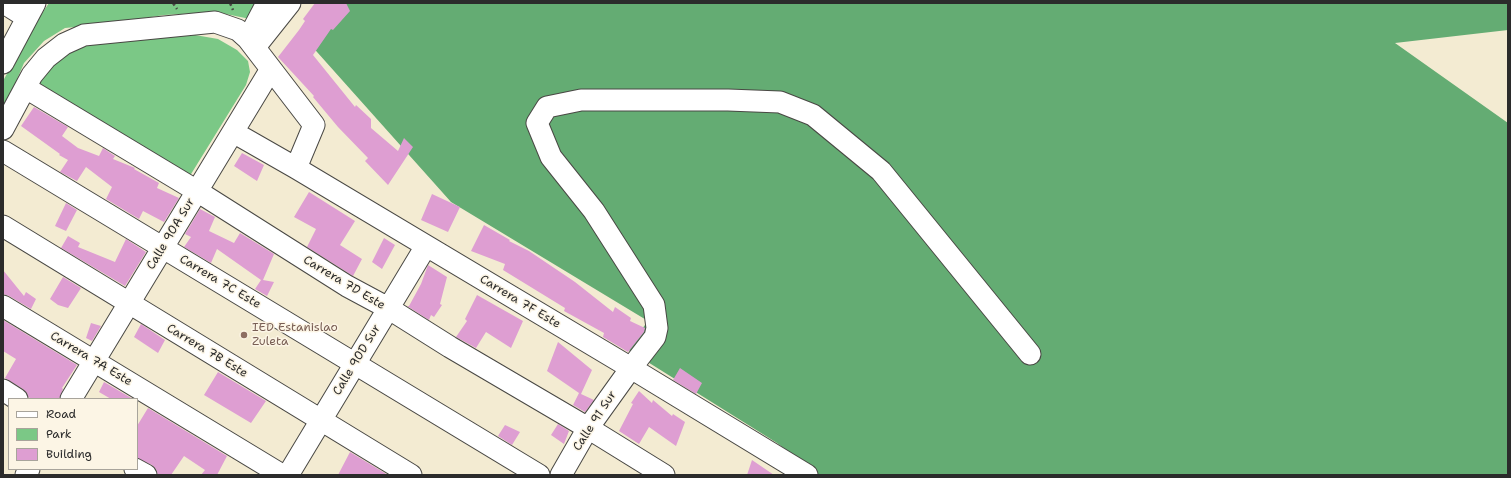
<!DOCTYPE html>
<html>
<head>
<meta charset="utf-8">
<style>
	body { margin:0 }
	#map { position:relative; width:1511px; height:478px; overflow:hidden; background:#f3ebd2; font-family:"Shantell Sans",sans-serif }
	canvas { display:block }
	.frame { position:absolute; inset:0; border:4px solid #2b2b2b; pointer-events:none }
	.legend { position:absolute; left:8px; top:398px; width:130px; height:72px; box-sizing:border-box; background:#fcf5e5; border:1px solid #a8a49b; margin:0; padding:5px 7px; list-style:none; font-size:12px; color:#2b2b2b }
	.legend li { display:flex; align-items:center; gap:8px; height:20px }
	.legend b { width:20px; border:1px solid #a8a49b }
</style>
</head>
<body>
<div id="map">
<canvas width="1511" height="478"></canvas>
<div class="frame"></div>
<ul class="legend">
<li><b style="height:5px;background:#fff"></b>Road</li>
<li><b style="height:11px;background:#7bc886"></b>Park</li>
<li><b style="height:11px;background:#de9ed2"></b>Building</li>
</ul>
</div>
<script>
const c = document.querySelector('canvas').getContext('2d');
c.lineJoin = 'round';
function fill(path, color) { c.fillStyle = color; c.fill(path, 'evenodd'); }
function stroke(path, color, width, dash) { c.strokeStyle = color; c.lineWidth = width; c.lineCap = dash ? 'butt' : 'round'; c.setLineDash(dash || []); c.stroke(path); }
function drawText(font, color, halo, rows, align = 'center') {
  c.font = font + ' "Shantell Sans",sans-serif'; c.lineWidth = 3; c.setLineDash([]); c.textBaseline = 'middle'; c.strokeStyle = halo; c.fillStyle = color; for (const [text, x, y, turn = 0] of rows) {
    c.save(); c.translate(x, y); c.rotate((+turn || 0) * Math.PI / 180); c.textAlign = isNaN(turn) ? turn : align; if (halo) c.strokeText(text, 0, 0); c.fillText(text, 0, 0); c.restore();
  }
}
const green = new Path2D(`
	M 49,3 L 264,3 L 255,20 L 216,12 L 164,15 L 107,24 L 65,28 L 44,41 L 24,63 L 3,112 L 3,81 L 30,31 Z
	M 195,35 L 218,39 L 237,50 L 248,61 L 250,72 L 246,85 L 188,179 L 37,86 L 48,65 L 87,42 Z`);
const forest = new Path2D(`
	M 340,3 L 1508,3 L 1508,30 L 1395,43 L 1508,123 L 1508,475 L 817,475 L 809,467 L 777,443 L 627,349 L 648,321 L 451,202 L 309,43 Z`);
const building = new Path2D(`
	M 315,3 L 346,3 L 350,11 L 333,30 L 331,29 L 313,55 L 355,107 L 356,105 L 371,119 L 371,128 L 398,151 L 404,138 L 413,147 L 388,185 L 365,161 L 368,158 L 338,127 L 313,97 L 314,96 L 278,57 L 299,30 L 305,21 L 303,19 Z
	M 34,107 L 68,127 L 62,136 L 78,148 L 99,156 L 103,148 L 115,156 L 113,159 L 135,168 L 134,169 L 159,183 L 157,188 L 179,198 L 164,222 L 143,211 L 139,219 L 106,199 L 112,187 L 86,167 L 77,181 L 60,172 L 68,160 L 59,155 L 60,154 L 21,126 Z
	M 242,153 L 264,165 L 257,181 L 234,166 Z
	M 309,192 L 355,221 L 340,245 L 362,259 L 353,276 L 307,247 L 316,229 L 294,217 Z
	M 432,194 L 460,207 L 448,232 L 421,220 Z
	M 66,203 L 77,210 L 66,231 L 55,226 Z
	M 200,209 L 215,217 L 209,231 L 234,243 L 240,233 L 274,254 L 263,280 L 274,282 L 267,296 L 255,289 L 261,280 L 217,249 L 211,263 L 184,247 L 191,237 L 185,234 Z
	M 484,225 L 510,240 L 509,241 L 529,251 L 575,282 L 613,312 L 615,307 L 631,318 L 630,321 L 645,328 L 644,332 L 628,352 L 603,337 L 604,333 L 564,311 L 565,308 L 503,270 L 505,264 L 471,251 Z
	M 68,236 L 80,243 L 78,247 L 115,262 L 126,239 L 146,252 L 125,286 L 61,248 Z
	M 384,238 L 395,245 L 382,269 L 372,262 Z
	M 428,265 L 447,277 L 440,304 L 442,305 L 434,317 L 431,315 L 429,320 L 407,306 L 409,306 L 421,284 Z
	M 3,270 L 24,296 L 26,292 L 36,299 L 31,309 L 9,296 L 3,294 Z
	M 63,277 L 81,288 L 68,308 L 58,305 L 50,299 Z
	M 477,295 L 523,321 L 511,348 L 486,332 L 476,348 L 456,337 L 467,321 L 465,319 Z
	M 3,320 L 77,365 L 62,388 L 63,389 L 59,399 L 32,399 L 28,397 L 27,393 L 23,389 L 5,378 L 16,359 L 3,351 Z
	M 91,323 L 101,326 L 92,341 L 86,338 Z
	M 141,324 L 165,340 L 158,353 L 134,337 Z
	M 558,342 L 592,370 L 581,394 L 594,400 L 585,412 L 573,405 L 579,393 L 547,371 Z
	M 680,368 L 702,383 L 696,394 L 673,380 Z
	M 218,372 L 266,401 L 251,423 L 204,395 Z
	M 104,382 L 133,399 L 111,399 L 99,392 Z
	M 639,391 L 652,403 L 653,400 L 672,416 L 673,414 L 685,422 L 676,446 L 649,427 L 639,444 L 619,431 L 633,404 L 631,403 Z
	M 148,408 L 227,456 L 217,475 L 201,475 L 205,470 L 184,456 L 171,475 L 158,475 L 156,469 L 152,465 L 137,458 L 137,426 Z
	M 558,424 L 569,431 L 564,444 L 551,435 Z
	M 505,425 L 520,432 L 512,445 L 498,436 Z
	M 350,452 L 388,475 L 338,475 Z
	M 752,460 L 774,475 L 747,475 Z`);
const path = new Path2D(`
	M 173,3 L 177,9
	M 230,3 L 233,10`);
const minor = new Path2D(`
	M 4,3 L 26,17
	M 248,39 L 267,3
	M 255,47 L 290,3
	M 3,63 L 35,3
	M 26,88 L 197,191 L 347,286 L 388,308 L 450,347 L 588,428 L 664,475
	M 3,129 L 32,75 L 46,58 L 64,44 L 84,35 L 215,22 L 238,30 L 248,39 L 314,125 L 296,168
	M 233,132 L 296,168 L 631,368 L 807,475
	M 3,151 L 539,475
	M 3,226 L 411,475
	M 3,306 L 282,475
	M 3,390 L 17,399
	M 71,399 L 271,69
	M 135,469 L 146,475
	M 26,475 L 29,469
	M 288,475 L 426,246
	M 561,475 L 588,428 L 631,368 L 655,337 L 657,328 L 654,305 L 594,211 L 551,157 L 537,123 L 547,107 L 581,100 L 728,100 L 780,102 L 813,115 L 881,171 L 1030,354`);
const markers = [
	[244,335,4,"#8d6e63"]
];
const streetNames = [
	["Calle 90A Sur",171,234,-59],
	["Carrera 7C Este",220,282,31],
	["Carrera 7D Este",344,283,31],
	["Carrera 7F Este",520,302,31],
	["Carrera 7B Este",207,351,31],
	["Carrera 7A Este",91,359,31],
	["Calle 90D Sur",357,360,-59],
	["Calle 91 Sur",595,421,-57]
];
const educationNames = [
	["IED Estanislao",252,328],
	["Zuleta",252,342]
];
fill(green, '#7bc886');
fill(forest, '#64ac73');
fill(building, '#de9ed2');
stroke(minor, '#494844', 23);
stroke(path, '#494844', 2.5, [3, 3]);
stroke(minor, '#fff', 21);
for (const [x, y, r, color] of markers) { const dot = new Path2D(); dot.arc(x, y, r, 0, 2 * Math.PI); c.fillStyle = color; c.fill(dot); stroke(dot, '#fcf5e5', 1.5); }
drawText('12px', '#2b2b2b', '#fcf5e5', streetNames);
drawText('12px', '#785e54', '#fcf5e5', educationNames, 'left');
</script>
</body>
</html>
